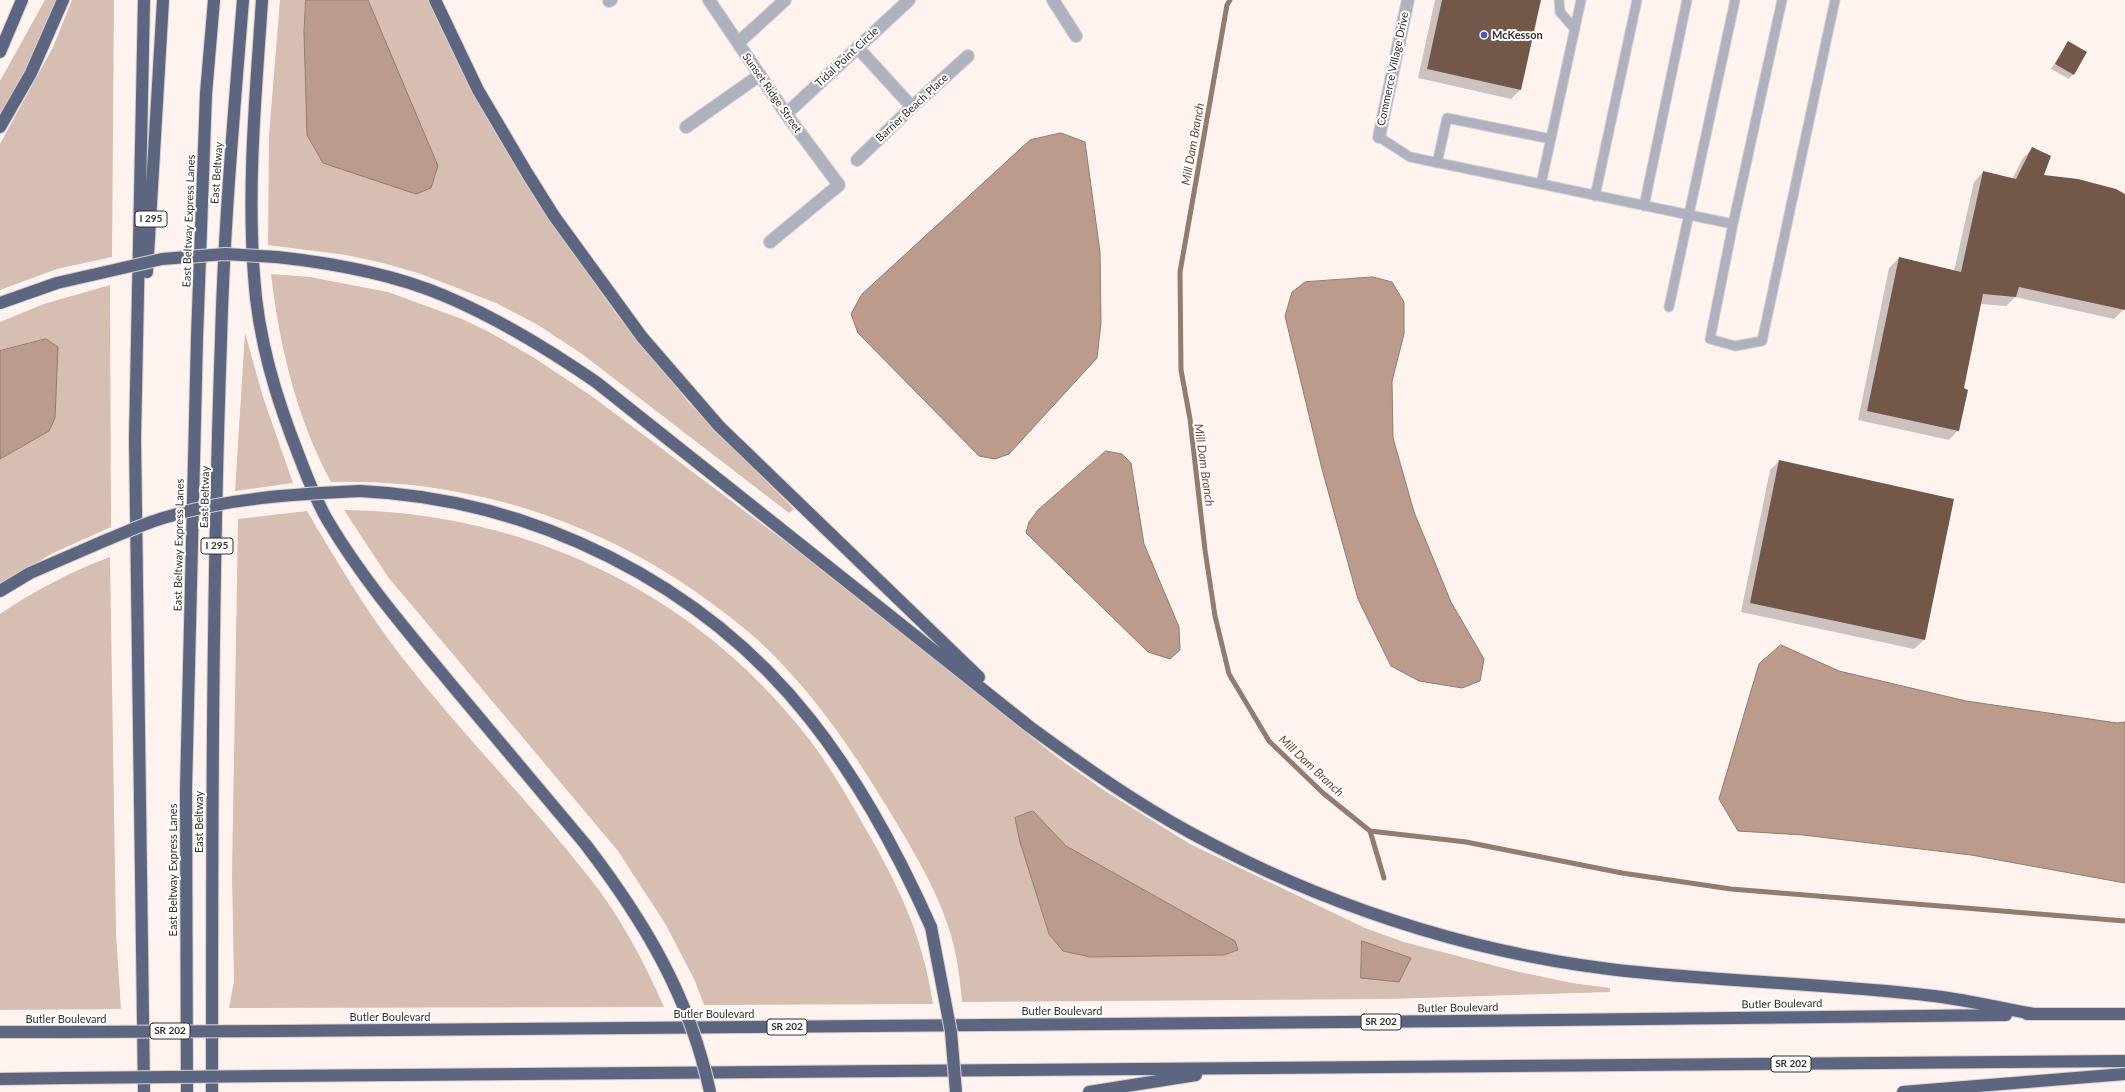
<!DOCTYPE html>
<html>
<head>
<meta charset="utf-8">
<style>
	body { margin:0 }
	canvas { display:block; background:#fef3ef }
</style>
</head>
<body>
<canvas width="2125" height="1092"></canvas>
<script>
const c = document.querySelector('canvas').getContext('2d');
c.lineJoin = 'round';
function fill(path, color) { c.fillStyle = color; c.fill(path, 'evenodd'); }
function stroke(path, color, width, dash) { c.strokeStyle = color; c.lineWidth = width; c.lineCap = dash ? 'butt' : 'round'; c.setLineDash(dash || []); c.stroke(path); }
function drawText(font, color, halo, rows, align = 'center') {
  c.font = font + ' Lato,sans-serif'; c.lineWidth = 4; c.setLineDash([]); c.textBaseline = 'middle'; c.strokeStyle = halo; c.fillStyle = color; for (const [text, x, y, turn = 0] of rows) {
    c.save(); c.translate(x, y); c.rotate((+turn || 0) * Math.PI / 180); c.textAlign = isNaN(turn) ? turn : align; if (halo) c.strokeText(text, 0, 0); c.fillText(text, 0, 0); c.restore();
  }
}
const green = new Path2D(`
	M 45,0 L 57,0 L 27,69 L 0,117 L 0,81 Z
	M 72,0 L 114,0 L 112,257 L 57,269 L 0,290 L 0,144 L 53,47 Z
	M 280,0 L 306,0 L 304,32 L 387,50 L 368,0 L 429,0 L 468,84 L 490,122 L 543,210 L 617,315 L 690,404 L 794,509 L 789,513 L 582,354 L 538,325 L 496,303 L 421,274 L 383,263 L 346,255 L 268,245 L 269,135 Z
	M 271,274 L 310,277 L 388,292 L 462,319 L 489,332 L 533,357 L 593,397 L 859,597 L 1054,755 L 1105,791 L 1190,844 L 1365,928 L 1404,942 L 1515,971 L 1572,983 L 1610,988 L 1610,992 L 1389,999 L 962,1002 C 960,976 956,948 947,923 C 933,882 908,842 885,804 C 850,746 810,689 760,642 C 748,631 735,621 722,611 C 610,524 472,478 331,482 C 297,419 279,345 271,274 ZM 1033,811 L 1066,846 L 1235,941 L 1238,950 L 1224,955 L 1090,957 L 1063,951 L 1049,934 L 1020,842 L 1015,818 Z
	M 110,285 L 111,527 L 51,554 L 0,585 L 0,459 L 49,430 L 55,418 L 46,339 L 0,351 L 0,322 L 44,304 Z
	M 245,333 L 263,397 L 293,483 L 235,491 Z
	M 344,510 C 525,512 693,591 805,734 C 828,763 846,794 864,826 C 898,884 923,936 933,1004 L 704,1005 L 695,981 L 666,925 L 618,851 L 388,577 Z
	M 307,511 C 336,560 366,611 401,656 C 460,732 529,801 589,877 C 620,916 644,961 664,1007 L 229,1008 L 234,981 L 232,874 L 238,519 Z
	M 110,557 L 116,934 L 121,1009 L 0,1010 L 0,614 C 34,591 72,571 110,557 Z`);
const water = new Path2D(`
	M 306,0 L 368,0 L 438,166 L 431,188 L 416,194 L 323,163 L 307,135 L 304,32 Z
	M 1061,133 L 1085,142 L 1100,252 L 1101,323 L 1097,358 L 1009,454 L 995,459 L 979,456 L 858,333 L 851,314 L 862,294 L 1030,140 Z
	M 1373,277 L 1392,282 L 1404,302 L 1404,334 L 1392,381 L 1393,438 L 1414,512 L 1451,602 L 1484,659 L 1480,681 L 1462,688 L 1419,681 L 1391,666 L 1358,599 L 1322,469 L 1285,316 L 1292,292 L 1305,282 Z
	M 46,339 L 58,347 L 55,418 L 49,431 L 0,459 L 0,351 Z
	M 1106,451 L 1122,454 L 1131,463 L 1144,544 L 1179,627 L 1180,650 L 1170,659 L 1148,652 L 1026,533 L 1029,522 L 1038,510 Z
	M 1781,645 L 1839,671 L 1966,701 L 2117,723 L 2125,722 L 2125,883 L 1971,855 L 1803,835 L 1738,831 L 1719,799 L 1759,664 Z
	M 1033,811 L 1066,846 L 1235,941 L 1238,950 L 1224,955 L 1090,957 L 1063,951 L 1049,934 L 1020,842 L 1015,818 Z
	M 1362,941 L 1411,958 L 1399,982 L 1361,978 Z`);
const shadow = new Path2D(`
	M 1435,0 L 1540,0 L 1520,90 L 1511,99 L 1418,78 Z
	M 2068,42 L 2073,74 L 2069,79 L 2051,69 Z
	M 2033,148 L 2042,175 L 2125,195 L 2124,309 L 2114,319 L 2015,297 L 2006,306 L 1980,304 L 1963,388 L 1958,430 L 1949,440 L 1858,420 L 1889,268 L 1899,258 L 1954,271 L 1974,182 L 1983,172 L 2012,179 L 2023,158 Z
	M 1779,461 L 1924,640 L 1914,649 L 1741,612 L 1770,470 Z`);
const stream = new Path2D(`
	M 1230,0 L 1227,5 L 1180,272 L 1181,370 L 1190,419 L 1205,550 L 1215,616 L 1229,674 L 1269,741 L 1323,793 L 1370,831 L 1384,878
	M 1370,831 L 1466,842 L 1622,873 L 1731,889 L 2125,921`);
const building = new Path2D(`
	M 1442,0 L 1541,0 L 1521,90 L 1427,69 Z
	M 2068,41 L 2087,52 L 2074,75 L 2055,64 Z
	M 2032,147 L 2051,156 L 2044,175 L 2078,179 L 2116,189 L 2125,194 L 2125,310 L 2019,287 L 2016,297 L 1983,294 L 1964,388 L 1968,390 L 1959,431 L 1867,411 L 1899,257 L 1961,272 L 1983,171 L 2016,179 Z
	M 1779,460 L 1954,499 L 1925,640 L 1750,603 Z`);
const service = new Path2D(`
	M 1559,0 L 1560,12 L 1575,29
	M 1379,137 L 1410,157 L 1541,184 L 1581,0
	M 1437,163 L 1447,118 L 1551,139
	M 1541,184 L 1733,224 L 1782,0
	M 1595,196 L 1637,0
	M 1644,206 L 1687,0
	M 1733,224 L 1710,339 L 1735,346 L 1762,341 L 1835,0
	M 1669,307 L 1735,0`);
const minor = new Path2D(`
	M 709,0 L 786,114 L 839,185 L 770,242
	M 1053,0 L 1076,36
	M 609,1 L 611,0
	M 738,43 L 785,0
	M 858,48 L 912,107
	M 786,114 L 909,0
	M 686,127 L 760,75
	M 1379,137 L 1408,0
	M 857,160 L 912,107 L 968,56`);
const motorway = new Path2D(`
	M 262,0 C 256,92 247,184 254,276 C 258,339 276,398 299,456 C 307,477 316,501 328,521 C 363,580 408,632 451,684 C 496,738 541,791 586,845
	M 435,0 L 478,90 L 527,173 L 554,216 L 642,337 L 719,426 L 979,677
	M 0,52 L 22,0
	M 0,127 L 31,73 L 63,0
	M 277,257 C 333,263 393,274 445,296 C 499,319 548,349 596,382 L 1030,727 C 1082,765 1134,802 1191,833 C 1319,903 1463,951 1609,969 C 1717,982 1826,983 1934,996 C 1967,1000 2001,1008 2034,1014
	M 147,272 L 163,0
	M 360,491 C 532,499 702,582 810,719 C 860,782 898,853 931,927
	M 0,591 L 30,573 L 104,541
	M 2027,1014 L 2125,1014
	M 274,1031 L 1462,1021 L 2006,1015
	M 0,1032 L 66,1032
	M 274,1076 L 2125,1061
	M 0,1079 L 66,1078
	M 144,1092 L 135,438 L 144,0
	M 187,1092 L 186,789 L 197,338 L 206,94 L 214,0
	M 212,1092 C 212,841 212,590 221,340 C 224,226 234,113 243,0
	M 1089,1092 L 1196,1075
	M 1903,1092 L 2125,1074`);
const motorwayBridge = new Path2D(`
	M 0,303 L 57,283 L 162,259 L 225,254 L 277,257
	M 104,541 C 124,533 143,524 163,518 C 227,498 294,494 360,491
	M 586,845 C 644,921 690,997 710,1092
	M 931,927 L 951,1032 L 956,1092
	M 66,1032 L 274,1031
	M 66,1078 L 274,1076`);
const markers = [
	[1484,35,4,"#4358cc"]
];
const shields = [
	[151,219,32],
	[217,546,32],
	[1381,1022,40],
	[787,1027,40],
	[170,1031,40],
	[1791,1064,40]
];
const shieldNames = [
	["I 295",151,219],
	["I 295",217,546],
	["SR 202",1381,1022],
	["SR 202",787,1027],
	["SR 202",170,1031],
	["SR 202",1791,1064]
];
const poiNames = [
	["McKesson",1492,35]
];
const streetNames = [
	["Tidal Point Circle",847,57,-43],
	["Commerce Village Drive",1393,69,-78],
	["Sunset Ridge Street",772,93,55],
	["Barrier Beach Place",912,108,-43],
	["East Beltway",217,173,-86],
	["East Beltway Express Lanes",189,221,-88],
	["East Beltway",205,497,-89],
	["East Beltway Express Lanes",179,545,-89],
	["East Beltway",199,822,-90],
	["East Beltway Express Lanes",173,870,-90],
	["Butler Boulevard",1782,1004,-1],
	["Butler Boulevard",1458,1008,-1],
	["Butler Boulevard",1062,1011],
	["Butler Boulevard",714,1014],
	["Butler Boulevard",390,1017],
	["Butler Boulevard",66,1019]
];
const waterNames = [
	["Mill Dam Branch",1193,144,-80],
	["Mill Dam Branch",1204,465,82],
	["Mill Dam Branch",1311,766,43]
];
fill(green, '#d7beb2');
fill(water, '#ba9b8c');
stroke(water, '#927b6f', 1);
fill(shadow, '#0003');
stroke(stream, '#927b6f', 5);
fill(building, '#73584a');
stroke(service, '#d9d0cc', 11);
stroke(minor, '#d9d0cc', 14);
stroke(motorway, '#d9d0cc', 14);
stroke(service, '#aeb2bf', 9);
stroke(minor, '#aeb2bf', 12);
stroke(motorway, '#5d6680', 12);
stroke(motorwayBridge, '#d9d0cc', 14, []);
stroke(motorwayBridge, '#5d6680', 12);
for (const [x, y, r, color] of markers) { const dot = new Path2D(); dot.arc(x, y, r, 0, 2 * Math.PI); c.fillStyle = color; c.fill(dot); stroke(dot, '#fff', 1.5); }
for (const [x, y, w] of shields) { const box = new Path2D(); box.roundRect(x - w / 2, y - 8, w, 16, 3); c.fillStyle = '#fff'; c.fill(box); stroke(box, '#332f2c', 1); }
drawText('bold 10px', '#332f2c', null, shieldNames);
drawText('bold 11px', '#332f2c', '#fff', poiNames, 'left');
drawText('11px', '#332f2c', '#fff', streetNames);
drawText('italic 12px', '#764830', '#fff', waterNames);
</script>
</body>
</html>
